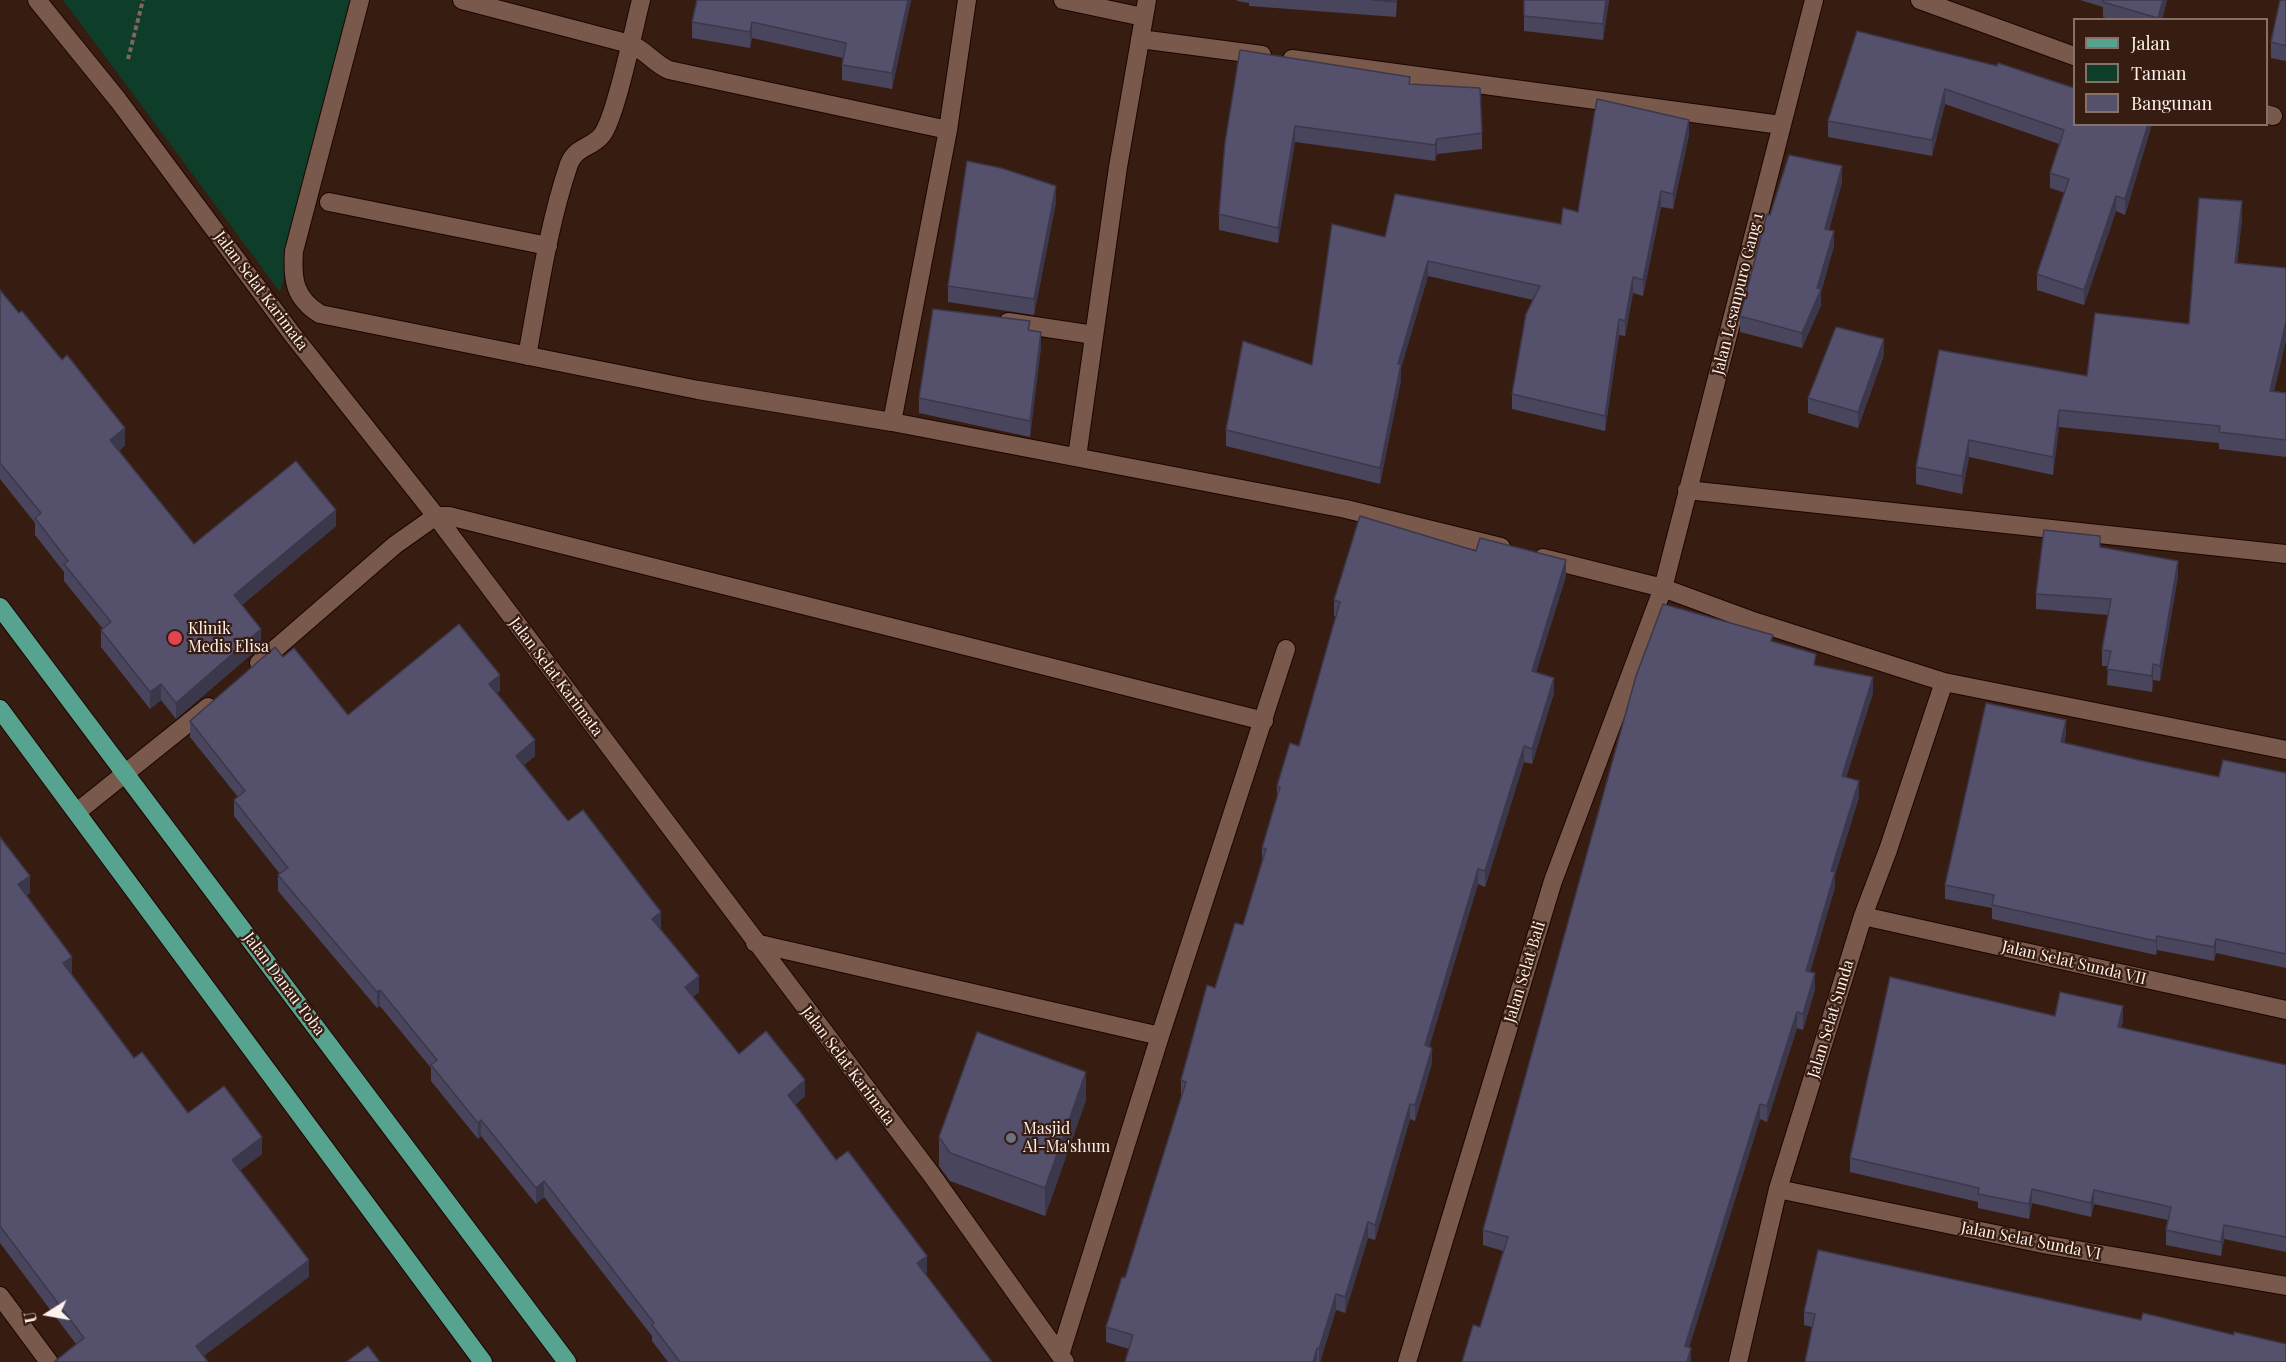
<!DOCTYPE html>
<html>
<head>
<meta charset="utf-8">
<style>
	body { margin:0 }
	#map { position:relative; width:2286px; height:1362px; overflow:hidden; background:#371c11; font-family:"Playfair Display",serif }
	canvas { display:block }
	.legend { position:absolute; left:2073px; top:18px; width:195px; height:108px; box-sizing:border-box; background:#371c11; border:2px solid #867169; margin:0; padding:8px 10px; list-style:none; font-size:18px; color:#fdf1ec }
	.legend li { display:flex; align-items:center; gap:12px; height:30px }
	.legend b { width:30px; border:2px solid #867169 }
	.north { position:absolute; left:18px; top:1284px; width:60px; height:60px; -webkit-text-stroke:4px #371c11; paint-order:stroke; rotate:259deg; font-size:16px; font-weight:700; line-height:24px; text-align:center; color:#fdf1ec }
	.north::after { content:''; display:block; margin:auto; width:21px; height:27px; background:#fdf1ec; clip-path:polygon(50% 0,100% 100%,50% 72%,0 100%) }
</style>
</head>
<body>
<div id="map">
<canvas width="2286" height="1362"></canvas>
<ul class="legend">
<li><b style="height:8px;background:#56a48f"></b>Jalan</li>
<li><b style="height:16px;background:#0e3d29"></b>Taman</li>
<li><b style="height:16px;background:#55506c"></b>Bangunan</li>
</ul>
<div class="north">U</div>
</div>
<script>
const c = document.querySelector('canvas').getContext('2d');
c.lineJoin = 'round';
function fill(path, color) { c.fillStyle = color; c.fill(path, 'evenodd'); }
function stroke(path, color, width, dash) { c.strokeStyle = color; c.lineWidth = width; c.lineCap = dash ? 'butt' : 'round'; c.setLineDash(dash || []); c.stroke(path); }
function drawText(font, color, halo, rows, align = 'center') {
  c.font = font + ' "Playfair Display",serif'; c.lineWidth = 4.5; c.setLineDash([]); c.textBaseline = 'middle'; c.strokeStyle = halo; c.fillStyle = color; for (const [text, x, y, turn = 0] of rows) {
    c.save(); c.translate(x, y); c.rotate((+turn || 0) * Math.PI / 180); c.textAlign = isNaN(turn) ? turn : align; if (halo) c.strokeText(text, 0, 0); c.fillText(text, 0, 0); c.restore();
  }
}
const green = new Path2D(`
	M 63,0 L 357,0 L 280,292 Z`);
const path = new Path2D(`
	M 128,59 L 143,0`);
const minor = new Path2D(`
	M 37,0 L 118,100 L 292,334 L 436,516 L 931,1174 L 1065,1362
	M 360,0 L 294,251 C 292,279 294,298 320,314 L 698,390 L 892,422 L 1346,509 L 1501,547
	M 462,0 L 630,44 C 646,50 654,64 669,70 L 948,130
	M 1063,0 L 1143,17
	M 1920,0 L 2074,56
	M 1140,39 L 1262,55
	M 1292,59 L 1781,125
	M 2266,114 L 2273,116
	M 329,202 L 548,246
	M 1008,322 L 1094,335
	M 527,356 C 539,292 548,226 569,164 C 576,146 592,148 602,135 C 616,117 634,27 641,0
	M 892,422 L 948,130 L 967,0
	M 1077,457 L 1118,167 L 1147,0
	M 1687,490 L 2286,554
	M 1543,558 L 1663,588 L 1750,620 L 1944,682 L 2286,750
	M 259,663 L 395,545 L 436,516 L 449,516 L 1264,721
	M 77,812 L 208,707
	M 1863,916 L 2286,1010
	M 755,943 L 1160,1036
	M 1778,1189 L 2048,1245 L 2286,1286
	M 0,1296 L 49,1362
	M 1060,1355 L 1160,1036 L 1286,649
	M 1407,1362 L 1553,881 L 1663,588 L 1814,0
	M 1738,1362 L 1778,1189 L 1863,916 L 1888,850 L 1944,682`);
const major = new Path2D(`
	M 0,607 L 567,1362
	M 0,709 L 483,1362`);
const wall = new Path2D(`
	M 697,0 L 911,0 L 892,89 L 842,80 L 842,65 L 843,58 L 752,38 L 750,48 L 692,38 L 692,22 Z
	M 1237,0 L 1397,0 L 1396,17 L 1249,6 L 1249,3 L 1237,1 Z
	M 1524,0 L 1609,0 L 1603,40 L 1524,31 Z
	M 2080,0 L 2167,0 L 2162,20 L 2112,20 L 2103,17 L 2103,7 Z
	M 2286,0 L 2286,61 L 2271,58 L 2271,42 Z
	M 1857,31 L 2152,124 L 2125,215 L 2116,211 L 2084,305 L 2037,290 L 2037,274 L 2065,193 L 2050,188 L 2050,173 L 2059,144 L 1945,104 L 1932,156 L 1828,137 L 1828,121 Z
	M 1410,84 L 1482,133 L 1482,149 L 1437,154 L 1435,161 L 1295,142 L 1278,243 L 1219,230 L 1219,214 L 1225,143 Z
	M 1689,135 L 1673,209 L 1661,207 L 1643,296 L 1633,293 L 1625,336 L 1619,335 L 1605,431 L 1512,409 L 1512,394 L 1533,300 L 1428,276 L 1401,368 L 1401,380 L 1380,484 L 1226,446 L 1226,430 L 1312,365 L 1385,237 L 1561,224 Z
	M 1842,182 L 1829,230 L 1834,246 L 1821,292 L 1821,305 L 1802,348 L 1740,332 L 1740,316 L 1770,215 Z
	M 1056,202 L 1034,315 L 948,302 L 948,286 Z
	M 2242,219 L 2237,263 L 2286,268 L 2286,340 L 2274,391 L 2286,393 L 2286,457 L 2219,449 L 2219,443 L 2059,427 L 2053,475 L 1969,457 L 1962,494 L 1916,484 L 1916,467 L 2087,376 L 2189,324 Z
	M 0,290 L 125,445 L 119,451 L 194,544 L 336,526 L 242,605 L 261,646 L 176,719 L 161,700 L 150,709 L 101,647 L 101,630 L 103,629 L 64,581 L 64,572 L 35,535 L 35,523 L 0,479 Z
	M 1030,330 L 1041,347 L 1030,437 L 919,413 L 919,398 Z
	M 1884,355 L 1858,428 L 1808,413 L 1808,398 Z
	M 2100,547 L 2178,576 L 2160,681 L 2153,680 L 2152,692 L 2107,685 L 2108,666 L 2102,666 L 2102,650 L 2108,615 L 2036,609 L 2036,594 Z
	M 1476,551 L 1566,576 L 1536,672 L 1554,693 L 1532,764 L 1524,762 L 1485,887 L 1478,884 L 1429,1047 L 1432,1063 L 1415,1121 L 1410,1119 L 1375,1240 L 1368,1238 L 1345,1313 L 1336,1310 L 1320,1362 L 1125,1362 L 1129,1349 L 1106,1342 L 1106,1327 L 1125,1278 L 1182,1096 L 1181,1096 L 1181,1080 L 1215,988 L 1243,925 L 1262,863 L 1262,848 L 1277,799 L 1277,786 L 1299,746 L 1336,616 L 1334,616 L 1334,600 Z
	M 1773,641 L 1816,665 L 1873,693 L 1846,777 L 1859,797 L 1835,875 L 1835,887 L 1810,972 L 1815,989 L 1803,1030 L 1797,1028 L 1767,1122 L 1760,1119 L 1689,1347 L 1691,1362 L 1480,1327 L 1503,1251 L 1483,1245 L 1483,1230 Z
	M 283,657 L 348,715 L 500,691 L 497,693 L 535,756 L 524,765 L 568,821 L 661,927 L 660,928 L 699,992 L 693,997 L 739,1054 L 805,1096 L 795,1105 L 836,1160 L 927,1272 L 925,1274 L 992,1362 L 668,1362 L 652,1341 L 652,1336 L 544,1197 L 536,1204 L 481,1136 L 478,1139 L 431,1081 L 431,1068 L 380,1006 L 377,1008 L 278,891 L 278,875 L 280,874 L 234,816 L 234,800 L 238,797 L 190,737 L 190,721 Z
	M 2066,734 L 2064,743 L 2138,760 L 2219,777 L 2286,773 L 2286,772 L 2286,968 L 2216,953 L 2214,961 L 2157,950 L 2156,955 L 1992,919 L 1992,908 L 1945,899 L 1945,885 Z
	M 0,837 L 30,893 L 26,895 L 72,974 L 71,974 L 134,1058 L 188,1113 L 262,1154 L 240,1170 L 309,1277 L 76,1344 L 0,1243 Z
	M 2055,1016 L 2123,1021 L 2121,1028 L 2286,1065 L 2286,1252 L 2224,1239 L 2221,1256 L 2166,1245 L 2166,1230 L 2168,1220 L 2094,1204 L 2091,1217 L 2032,1203 L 2029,1219 L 1978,1208 L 1978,1202 L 1850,1172 L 1850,1158 Z
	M 1086,1100 L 1045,1216 L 950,1181 L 939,1166 L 939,1137 Z
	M 1804,1312 L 2141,1320 L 2286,1344 L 1812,1327 L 1804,1325 Z`);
const shadedWall = new Path2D(`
	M 908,0 L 911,0 L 892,89 L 892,73 Z
	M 1606,0 L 1609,0 L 1603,40 L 1603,24 Z
	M 2163,0 L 2167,0 L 2162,20 L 2158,20 Z
	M 752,22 L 752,38 L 750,48 L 750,32 Z
	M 1945,89 L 1945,104 L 1932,156 L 1932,140 Z
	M 1689,120 L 1689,135 L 1673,209 L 1673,194 Z
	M 2148,124 L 2152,124 L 2125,215 L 2125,199 Z
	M 1295,126 L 1295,142 L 1278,243 L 1278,228 Z
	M 1437,139 L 1437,154 L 1435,161 L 1435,145 Z
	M 1842,166 L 1842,182 L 1825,244 L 1825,229 Z
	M 1056,186 L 1056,202 L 1034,315 L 1034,299 Z
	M 1661,191 L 1661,207 L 1643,296 L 1643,280 Z
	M 2116,196 L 2116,211 L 2084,305 L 2084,290 Z
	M 2242,201 L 2242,219 L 2235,281 L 2235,263 Z
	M 1834,231 L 1834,246 L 1821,292 L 1821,305 L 1802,348 L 1802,333 L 1817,288 Z
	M 1428,261 L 1428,276 L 1401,368 L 1401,380 L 1380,484 L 1380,468 L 1398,364 Z
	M 1633,277 L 1633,293 L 1625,336 L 1625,321 Z
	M 1619,319 L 1619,335 L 1605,431 L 1605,416 Z
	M 2286,322 L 2286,340 L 2270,409 L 2270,391 Z
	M 1041,332 L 1041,347 L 1030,437 L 1030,421 Z
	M 1884,339 L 1884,355 L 1858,428 L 1858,412 Z
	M 2059,410 L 2059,427 L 2053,475 L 2053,457 Z
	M 125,428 L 125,445 L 110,457 L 110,440 Z
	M 1969,440 L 1969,457 L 1962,494 L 1962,476 Z
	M 336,510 L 336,526 L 234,611 L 234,595 Z
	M 1566,560 L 1566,576 L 1532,686 L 1532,671 Z
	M 2178,561 L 2178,576 L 2160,681 L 2160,666 Z
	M 261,629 L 261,646 L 176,719 L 176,703 Z
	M 2153,664 L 2153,680 L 2152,692 L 2152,676 Z
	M 500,675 L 500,691 L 489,699 L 489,684 Z
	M 1873,677 L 1873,693 L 1842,791 L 1842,776 Z
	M 1554,678 L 1554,693 L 1532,764 L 1532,749 Z
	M 161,684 L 161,700 L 150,709 L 150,692 Z
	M 2066,720 L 2066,734 L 2061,756 L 2061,742 Z
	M 535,740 L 535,756 L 516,771 L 516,756 Z
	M 1524,746 L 1524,762 L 1485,887 L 1485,871 Z
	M 1859,781 L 1859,797 L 1835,875 L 1835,887 L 1806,986 L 1806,971 L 1831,871 Z
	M 1478,869 L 1478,884 L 1425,1061 L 1425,1045 Z
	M 30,876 L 30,893 L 18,901 L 18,884 Z
	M 661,912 L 661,927 L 652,935 L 652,919 Z
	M 2157,936 L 2157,950 L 2156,955 L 2156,941 Z
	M 2216,939 L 2216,953 L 2214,961 L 2214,947 Z
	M 72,957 L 72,974 L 63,980 L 63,963 Z
	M 1815,973 L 1815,989 L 1803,1030 L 1803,1014 Z
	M 699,976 L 699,992 L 685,1003 L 685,987 Z
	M 380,990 L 380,1006 L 377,1008 L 377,992 Z
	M 2123,1006 L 2123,1021 L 2118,1041 L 2118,1027 Z
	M 1797,1012 L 1797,1028 L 1767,1122 L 1767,1106 Z
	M 1432,1048 L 1432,1063 L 1415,1121 L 1415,1105 Z
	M 1086,1072 L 1086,1100 L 1045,1216 L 1045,1188 Z
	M 805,1080 L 805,1096 L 788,1111 L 788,1095 Z
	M 1410,1104 L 1410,1119 L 1375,1240 L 1375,1225 Z
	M 1760,1104 L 1760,1119 L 1685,1361 L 1685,1346 Z
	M 481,1120 L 481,1136 L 478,1139 L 478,1123 Z
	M 262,1137 L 262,1154 L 232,1177 L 232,1160 Z
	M 544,1181 L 544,1197 L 536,1204 L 536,1188 Z
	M 2032,1189 L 2032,1203 L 2029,1219 L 2029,1204 Z
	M 2094,1190 L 2094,1204 L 2091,1217 L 2091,1203 Z
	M 1368,1222 L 1368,1238 L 1345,1313 L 1345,1297 Z
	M 2224,1225 L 2224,1239 L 2221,1256 L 2221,1242 Z
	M 927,1256 L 927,1272 L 917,1279 L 917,1263 Z
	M 309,1260 L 309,1277 L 196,1362 L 196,1346 Z
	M 1336,1294 L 1336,1310 L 1320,1362 L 1319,1362 L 1319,1349 Z
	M 1317,1348 L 1317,1362 L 1313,1362 Z
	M 1691,1348 L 1691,1362 L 1687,1362 Z`);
const building = new Path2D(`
	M 697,0 L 908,0 L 892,73 L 842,65 L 846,43 L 752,22 L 750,32 L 692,22 Z
	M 1372,0 L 1396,0 L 1396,2 Z
	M 1524,0 L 1606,0 L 1603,24 L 1524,16 Z
	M 2103,0 L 2163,0 L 2158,18 L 2103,2 Z
	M 2280,0 L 2286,0 L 2286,46 L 2271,42 Z
	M 1857,31 L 1997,66 L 1998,63 L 2074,88 L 2074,124 L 2148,124 L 2125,199 L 2116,196 L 2084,290 L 2037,274 L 2069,179 L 2050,173 L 2064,130 L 1945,89 L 1932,140 L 1828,121 Z
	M 1240,50 L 1410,77 L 1409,84 L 1480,88 L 1482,133 L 1437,139 L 1435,145 L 1295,126 L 1278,228 L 1219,214 L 1225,143 Z
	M 1597,99 L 1689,120 L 1673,194 L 1661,191 L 1643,280 L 1633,277 L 1625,321 L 1619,319 L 1605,416 L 1512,394 L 1526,314 L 1540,286 L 1428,261 L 1398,364 L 1401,364 L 1380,468 L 1226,430 L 1243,341 L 1312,365 L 1332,224 L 1385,237 L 1395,194 L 1561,224 L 1563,208 L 1578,212 Z
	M 1789,155 L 1842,166 L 1825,229 L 1834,231 L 1817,288 L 1821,289 L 1802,333 L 1740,316 L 1767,214 L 1770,215 Z
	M 967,161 L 1001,168 L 1056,186 L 1034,299 L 948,286 Z
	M 2199,198 L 2242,201 L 2235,263 L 2286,268 L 2286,322 L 2270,391 L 2286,393 L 2286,440 L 2219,432 L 2220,426 L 2059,410 L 2053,457 L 1969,440 L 1962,476 L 1916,467 L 1939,350 L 2087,376 L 2095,313 L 2189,324 Z
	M 0,290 L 19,313 L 22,311 L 62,360 L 67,355 L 125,428 L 110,440 L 194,544 L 296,461 L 336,510 L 234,595 L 261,629 L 176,703 L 161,684 L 150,692 L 101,630 L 111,622 L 64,564 L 68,561 L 35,518 L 41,513 L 0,463 Z
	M 933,309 L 1030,321 L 1028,330 L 1041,332 L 1030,421 L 919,398 Z
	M 1836,327 L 1884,339 L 1858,412 L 1808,398 Z
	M 1360,516 L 1476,551 L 1480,538 L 1566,560 L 1532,671 L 1554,678 L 1532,749 L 1524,746 L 1485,871 L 1478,869 L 1425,1045 L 1432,1048 L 1415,1105 L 1410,1104 L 1375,1225 L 1368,1222 L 1345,1297 L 1336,1294 L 1319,1349 L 1317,1348 L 1313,1362 L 1125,1362 L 1133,1335 L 1106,1327 L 1122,1277 L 1125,1278 L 1186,1082 L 1181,1080 L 1207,985 L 1215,988 L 1235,923 L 1243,925 L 1266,849 L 1262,848 L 1280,787 L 1277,786 L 1290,743 L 1299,746 L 1340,602 L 1334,600 Z
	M 2044,530 L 2100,536 L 2100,547 L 2178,561 L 2160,666 L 2153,664 L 2152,676 L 2107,669 L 2111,651 L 2102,650 L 2111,599 L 2036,594 Z
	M 1663,604 L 1773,635 L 1771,641 L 1816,654 L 1814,665 L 1873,677 L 1842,776 L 1859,781 L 1831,871 L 1835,872 L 1806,971 L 1815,973 L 1803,1014 L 1797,1012 L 1767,1106 L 1760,1104 L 1685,1346 L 1691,1348 L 1687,1362 L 1462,1362 L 1473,1325 L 1480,1327 L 1508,1237 L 1483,1230 L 1636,676 Z
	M 459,624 L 500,675 L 489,684 L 535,740 L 516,756 L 568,821 L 583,810 L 661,912 L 652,919 L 699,976 L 685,987 L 739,1054 L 766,1031 L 805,1080 L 788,1095 L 836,1160 L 848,1151 L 927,1256 L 917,1263 L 992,1362 L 680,1362 L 652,1325 L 654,1323 L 544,1181 L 536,1188 L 481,1120 L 478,1123 L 431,1065 L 437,1060 L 380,990 L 377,992 L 278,875 L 288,868 L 234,800 L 245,791 L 190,721 L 275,647 L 283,657 L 294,648 L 348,715 Z
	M 1986,703 L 2066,720 L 2061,742 L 2138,760 L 2219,777 L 2223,760 L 2286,773 L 2286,772 L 2286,954 L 2216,939 L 2214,947 L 2157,936 L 2156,941 L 1992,905 L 1994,895 L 1945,885 Z
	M 0,837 L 30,876 L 18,884 L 72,957 L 63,963 L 134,1058 L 142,1052 L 188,1113 L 224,1086 L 262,1137 L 232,1160 L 309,1260 L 196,1346 L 208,1362 L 54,1362 L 84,1338 L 0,1226 Z
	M 1890,977 L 2055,1016 L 2060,992 L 2123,1006 L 2118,1027 L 2286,1065 L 2286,1237 L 2224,1225 L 2221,1242 L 2166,1230 L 2171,1207 L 2094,1190 L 2091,1203 L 2032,1189 L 2029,1204 L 1978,1194 L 1979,1188 L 1850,1158 Z
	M 977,1032 L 1086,1072 L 1045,1188 L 950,1153 L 939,1137 Z
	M 1818,1250 L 2141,1320 L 2143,1313 L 2234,1335 L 2234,1332 L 2286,1344 L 2286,1362 L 1805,1362 L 1815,1314 L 1804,1312 Z
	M 368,1346 L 380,1362 L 346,1362 Z`);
const markers = [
	[175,638,8,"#e0444e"],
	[1011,1138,6,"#6b7280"]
];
const streetNames = [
	["Jalan Selat Karimata",261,291,53],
	["Jalan Lesanpuro Gang 1",1738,294,-76],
	["Jalan Selat Karimata",556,677,53],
	["Jalan Selat Sunda VII",2074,963,13],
	["Jalan Selat Bali",1525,972,-73],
	["Jalan Danau Toba",284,984,53],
	["Jalan Selat Sunda",1831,1019,-73],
	["Jalan Selat Karimata",848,1066,53],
	["Jalan Selat Sunda VI",2031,1241,11]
];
const poiNames = [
	["Klinik",188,629],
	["Medis Elisa",188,647],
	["Masjid",1023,1129],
	["Al-Ma'shum",1023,1147]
];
fill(green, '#0e3d29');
stroke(minor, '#1d0500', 20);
stroke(major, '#1d0500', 20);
stroke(path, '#7d675e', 4, [4.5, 3]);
stroke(minor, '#78594c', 18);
stroke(major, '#56a48f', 18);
fill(wall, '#49455d');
fill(shadedWall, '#3c384c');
fill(building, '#55506c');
stroke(building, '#3c384c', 1.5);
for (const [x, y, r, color] of markers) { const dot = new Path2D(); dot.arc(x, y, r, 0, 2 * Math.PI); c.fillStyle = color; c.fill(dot); stroke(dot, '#371c11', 2); }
drawText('16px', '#fdf1ec', '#371c11', streetNames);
drawText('16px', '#fdf1ec', '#371c11', poiNames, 'left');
</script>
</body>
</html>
